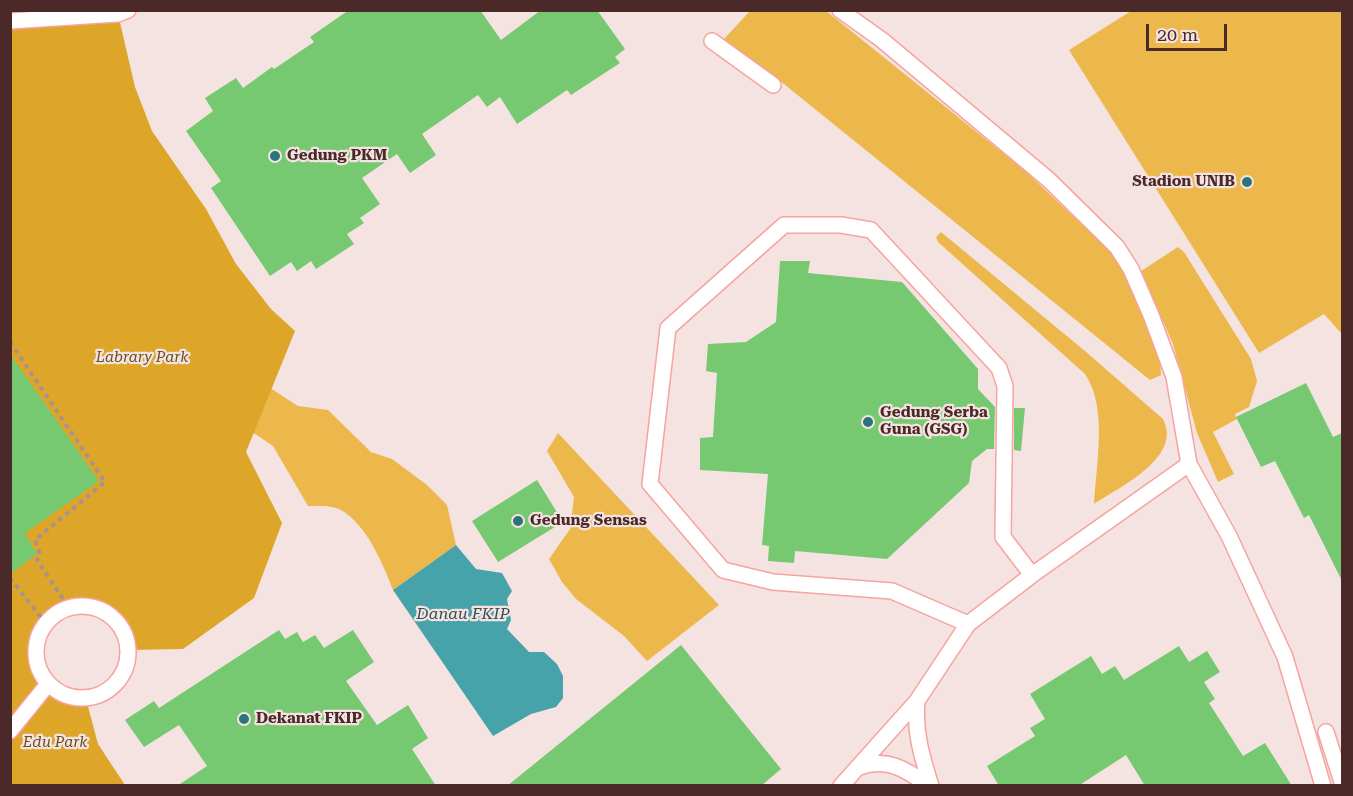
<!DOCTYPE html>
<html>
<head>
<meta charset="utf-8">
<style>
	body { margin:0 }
	#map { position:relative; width:1353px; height:796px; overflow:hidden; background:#f5e3e2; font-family:"Roboto Serif",serif }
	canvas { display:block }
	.frame { position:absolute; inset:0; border:12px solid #4a2928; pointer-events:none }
	.scale { position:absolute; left:1146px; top:24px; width:81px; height:27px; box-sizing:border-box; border:3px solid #4a2928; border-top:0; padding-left:8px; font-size:18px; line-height:21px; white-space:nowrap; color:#4a2928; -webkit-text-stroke:4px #f5e3e2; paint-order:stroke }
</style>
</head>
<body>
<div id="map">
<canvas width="1353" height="796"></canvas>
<div class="frame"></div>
<div class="scale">20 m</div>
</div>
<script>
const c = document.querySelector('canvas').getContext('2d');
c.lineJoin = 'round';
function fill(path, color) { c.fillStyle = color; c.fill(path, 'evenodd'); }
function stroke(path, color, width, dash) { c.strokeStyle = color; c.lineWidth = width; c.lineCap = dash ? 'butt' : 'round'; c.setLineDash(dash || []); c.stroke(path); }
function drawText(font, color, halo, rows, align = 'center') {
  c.font = font + ' "Roboto Serif",serif'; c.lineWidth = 4.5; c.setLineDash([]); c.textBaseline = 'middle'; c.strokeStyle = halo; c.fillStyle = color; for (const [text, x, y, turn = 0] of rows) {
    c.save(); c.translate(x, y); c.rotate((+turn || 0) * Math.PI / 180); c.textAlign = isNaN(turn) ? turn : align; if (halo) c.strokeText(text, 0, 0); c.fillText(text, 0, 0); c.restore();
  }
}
const green = new Path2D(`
	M 825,10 L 1024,170 L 1111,252 L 1134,287 L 1160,360 L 1161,375 L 1150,380 L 779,80 L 724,39 L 750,11 Z
	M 1131,11 L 1342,11 L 1342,334 L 1324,314 L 1259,353 L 1069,50 Z
	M 941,232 L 1085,351 L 1163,419 C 1183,457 1120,487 1094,504 C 1096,465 1108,407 1085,374 L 938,242 L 936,237 Z
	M 1178,247 L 1184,252 L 1251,359 L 1257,381 L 1249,407 L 1235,414 L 1237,419 L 1213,432 L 1234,474 L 1218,482 L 1197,433 L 1173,344 L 1141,271 Z
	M 221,356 L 298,406 L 328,410 L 371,452 L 392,459 L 427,485 L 447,505 L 456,545 L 393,590 C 383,564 367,525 341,510 C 332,505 319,506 308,506 L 273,446 L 227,415 Z
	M 558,433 L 719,605 L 647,661 L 624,636 L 576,599 L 562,582 L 549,559 L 570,529 L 574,497 L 547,451 Z`);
const forest = new Path2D(`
	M 118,14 L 135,87 L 152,131 L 206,209 L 236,264 L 271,309 L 295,331 L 246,452 L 282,523 L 254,598 L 183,649 L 129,650 C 114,565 3,621 43,677 C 54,692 68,698 86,699 L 98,744 L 125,785 L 11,786 L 11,21 Z`);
const water = new Path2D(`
	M 456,545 L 476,569 L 502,573 L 512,591 L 507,599 L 511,620 L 507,629 L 529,652 L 544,652 L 557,664 L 563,676 L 563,698 L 556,707 L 531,714 L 493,736 L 393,590 Z`);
const building = new Path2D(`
	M 349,10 L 480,10 L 501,40 L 541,10 L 597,10 L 625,49 L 615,57 L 620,63 L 571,95 L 567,90 L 517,124 L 500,97 L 487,107 L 478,95 L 422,134 L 436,155 L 410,173 L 397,154 L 362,178 L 380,204 L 360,218 L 364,223 L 347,234 L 354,244 L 316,269 L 311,261 L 297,271 L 291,262 L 270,276 L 211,188 L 221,181 L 186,131 L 213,111 L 205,98 L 236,78 L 243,88 L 272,67 L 274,69 L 314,42 L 310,37 Z
	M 780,261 L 810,261 L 808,273 L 902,282 L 978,369 L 978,389 L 995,407 L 994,449 L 987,449 L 972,461 L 969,483 L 887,559 L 795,551 L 794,563 L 768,561 L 769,546 L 762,545 L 768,474 L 700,470 L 700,438 L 713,437 L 717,373 L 706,371 L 708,344 L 746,342 L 776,322 Z
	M 10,354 L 99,481 L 25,533 L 37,554 L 10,574 Z
	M 1306,383 L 1333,437 L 1342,433 L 1342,581 L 1309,515 L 1304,518 L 1275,461 L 1261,467 L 1236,417 Z
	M 1014,408 L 1025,408 L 1021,451 L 1014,450 Z
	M 537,480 L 563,522 L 498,562 L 472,521 Z
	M 279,630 L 285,639 L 297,632 L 303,642 L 315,635 L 324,648 L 353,630 L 374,662 L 346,681 L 377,725 L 408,705 L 428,738 L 412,749 L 436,786 L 177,786 L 207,766 L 179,725 L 144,747 L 125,720 L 154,701 L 159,708 Z
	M 681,645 L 781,769 L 761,786 L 507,786 Z
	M 1179,646 L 1189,662 L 1207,651 L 1220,672 L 1204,682 L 1215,699 L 1209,703 L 1243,756 L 1265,743 L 1292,786 L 1145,786 L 1126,755 L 1078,786 L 999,786 L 987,766 L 1035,736 L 1030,728 L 1045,719 L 1030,694 L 1091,656 L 1102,674 L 1115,666 L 1124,680 Z`);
const path = new Path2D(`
	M 10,342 L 105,482 L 35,540 L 40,554 L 37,560 L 69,608
	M 10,578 L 46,624`);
const lane = new Path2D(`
	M 840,10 L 882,40 L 1049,180 L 1117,247 L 1131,269 L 1151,315 L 1174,377 L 1189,464 L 1032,575 L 968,624 L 917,701 L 841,786
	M 10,21 L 118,14 L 128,10
	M 712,41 L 773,85
	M 1189,464 L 1229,536 L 1285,657 L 1323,786
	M36 652a46 46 0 1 1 92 0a46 46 0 1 1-92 0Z
	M 968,624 L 892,591 L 773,582 L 723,570 L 650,484 L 668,328 L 784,225 L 841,225 L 871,230 L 999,368 L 1005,386 L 1003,537 L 1032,575
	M 917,701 C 914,731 922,757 931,786
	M 10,731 L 48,684
	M 1326,732 L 1342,782
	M 857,768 C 885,756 906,769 929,786`);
const markers = [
	[275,156,6,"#2b747a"],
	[1247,182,6,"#2b747a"],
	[868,422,6,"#2b747a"],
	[518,521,6,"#2b747a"],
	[244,719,6,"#2b747a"]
];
const poiNames = [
	["Gedung PKM",287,156],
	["Stadion UNIB",1235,182,"right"],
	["Gedung Serba",880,413],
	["Guna (GSG)",880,430],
	["Gedung Sensas",530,521],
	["Dekanat FKIP",256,719]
];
const parkNames = [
	["Labrary Park",142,358],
	["Edu Park",55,743]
];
const waterNames = [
	["Danau FKIP",463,614]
];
fill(green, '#ecb84c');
fill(forest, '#dda628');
fill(water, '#46a3aa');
fill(building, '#76c971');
stroke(lane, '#f7a39f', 18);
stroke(path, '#aa9190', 4, [4.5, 4.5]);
stroke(lane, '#fff', 15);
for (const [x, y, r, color] of markers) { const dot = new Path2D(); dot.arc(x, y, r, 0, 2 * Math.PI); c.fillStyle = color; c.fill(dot); stroke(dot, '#f5e3e2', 2); }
drawText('bold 15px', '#4a2928', '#f5e3e2', poiNames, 'left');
drawText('italic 15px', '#675021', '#f5e3e2', parkNames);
drawText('italic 16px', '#324f52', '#f5e3e2', waterNames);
</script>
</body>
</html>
